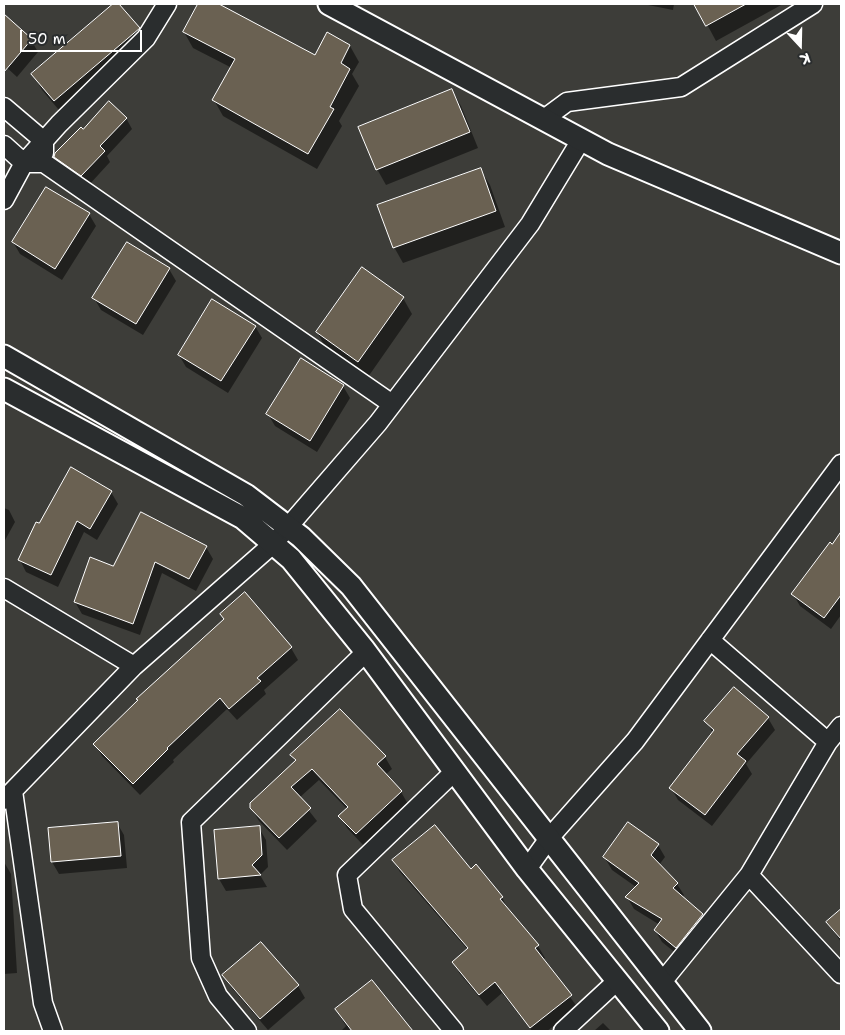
<!DOCTYPE html>
<html>
<head>
<meta charset="utf-8">
<style>
	body { margin:0 }
	#map { position:relative; width:845px; height:1035px; overflow:hidden; background:#3d3d39; font-family:"Shantell Sans",sans-serif }
	canvas { display:block }
	.frame { position:absolute; inset:0; border:5px solid #fff; pointer-events:none }
	.north { position:absolute; left:775px; top:20px; width:50px; height:50px; -webkit-text-stroke:4px #2a2d2e; paint-order:stroke; rotate:159deg; font-size:14px; font-weight:700; line-height:20px; text-align:center; color:#fff }
	.north::after { content:''; display:block; margin:auto; width:18px; height:22px; background:#fff; clip-path:polygon(50% 0,100% 100%,50% 72%,0 100%) }
	.scale { position:absolute; left:20px; top:30px; width:122px; height:22px; box-sizing:border-box; border:2px solid #fff; border-top:0; padding-left:6px; font-size:15px; line-height:18px; white-space:nowrap; color:#fff; -webkit-text-stroke:4px #2a2d2e; paint-order:stroke }
</style>
</head>
<body>
<div id="map">
<canvas width="845" height="1035"></canvas>
<div class="frame"></div>
<div class="north">K</div>
<div class="scale">50 m</div>
</div>
<script>
const c = document.querySelector('canvas').getContext('2d');
c.lineJoin = 'round';
function fill(path, color) { c.fillStyle = color; c.fill(path, 'evenodd'); }
function stroke(path, color, width, dash) { c.strokeStyle = color; c.lineWidth = width; c.lineCap = dash ? 'butt' : 'round'; c.setLineDash(dash || []); c.stroke(path); }
const shadow = new Path2D(`
	M 115,4 L 139,29 L 148,45 L 64,116 L 42,90 L 33,74 Z
	M 199,4 L 217,4 L 316,56 L 350,46 L 359,62 L 352,74 L 359,86 L 339,121 L 342,126 L 317,169 L 223,116 L 214,100 L 232,68 L 193,48 L 184,32 Z
	M 643,4 L 674,4 L 673,10 Z
	M 696,4 L 783,4 L 716,41 Z
	M 5,16 L 31,40 L 38,52 L 17,77 L 4,65 Z
	M 452,90 L 461,106 L 478,148 L 386,185 L 377,169 Z
	M 126,118 L 132,129 L 107,156 L 110,162 L 88,186 L 61,168 L 55,157 L 83,131 Z
	M 480,169 L 490,185 L 505,227 L 403,263 L 394,247 Z
	M 89,214 L 96,226 L 62,280 L 20,254 L 13,242 Z
	M 169,269 L 176,281 L 143,335 L 101,310 L 94,298 Z
	M 403,298 L 412,314 L 368,377 L 326,348 L 317,332 Z
	M 255,326 L 262,338 L 228,393 L 186,367 L 179,355 Z
	M 343,386 L 350,398 L 317,452 L 275,426 L 268,414 Z
	M 111,492 L 118,504 L 97,540 L 84,532 L 58,587 L 26,572 L 20,560 L 39,525 Z
	M 4,508 L 9,510 L 15,522 L 4,542 Z
	M 841,534 L 841,615 L 831,629 L 800,606 L 793,594 Z
	M 206,547 L 213,559 L 196,591 L 162,573 L 140,635 L 82,614 L 75,602 L 113,567 Z
	M 245,594 L 291,648 L 298,660 L 264,690 L 266,694 L 237,720 L 227,709 L 173,760 L 174,762 L 140,795 L 102,756 L 95,744 L 225,620 Z
	M 768,718 L 775,730 L 746,764 L 752,774 L 712,826 L 678,800 L 671,788 L 713,733 L 706,721 Z
	M 292,755 L 385,757 L 392,769 L 385,775 L 401,792 L 408,804 L 364,846 L 347,828 L 340,816 L 347,809 L 319,780 L 299,798 L 317,821 L 287,850 L 259,821 L 251,808 L 296,762 Z
	M 117,823 L 124,835 L 127,868 L 59,874 L 52,862 Z
	M 259,828 L 266,840 L 268,867 L 260,875 L 267,887 L 226,891 L 219,879 Z
	M 658,845 L 665,857 L 659,865 L 677,884 L 684,895 L 682,898 L 702,915 L 709,927 L 683,959 L 662,942 L 655,930 L 660,925 L 634,909 L 627,897 L 636,887 L 612,870 L 605,858 Z
	M 393,860 L 471,870 L 502,897 L 508,910 L 538,946 L 545,958 L 543,960 L 578,1008 L 547,1031 L 532,1031 L 502,993 L 487,1006 L 460,974 L 453,962 L 468,950 L 400,872 Z
	M 4,862 L 11,874 L 17,973 L 4,974 Z
	M 841,910 L 841,942 L 828,923 Z
	M 224,976 L 298,986 L 305,998 L 268,1030 L 231,987 Z
	M 371,982 L 411,1031 L 341,1031 L 346,1026 L 336,1010 Z
	M 603,1023 L 611,1031 L 594,1031 Z`);
const building = new Path2D(`
	M 113,4 L 119,4 L 140,28 L 54,101 L 31,74 Z
	M 198,4 L 219,4 L 315,55 L 327,32 L 350,45 L 341,63 L 350,69 L 330,107 L 334,109 L 308,154 L 212,100 L 235,59 L 183,32 Z
	M 694,4 L 746,4 L 706,26 Z
	M 4,14 L 32,39 L 4,72 Z
	M 452,89 L 470,132 L 376,170 L 358,127 Z
	M 109,101 L 127,118 L 100,146 L 105,151 L 81,176 L 54,157 L 55,153 L 81,127 L 83,129 Z
	M 481,168 L 496,211 L 393,248 L 377,205 Z
	M 46,187 L 90,213 L 55,269 L 12,242 Z
	M 127,242 L 170,268 L 136,324 L 92,298 Z
	M 362,267 L 404,297 L 358,362 L 316,332 Z
	M 212,299 L 256,326 L 221,381 L 178,355 Z
	M 301,358 L 344,385 L 310,441 L 266,414 Z
	M 71,467 L 112,491 L 90,529 L 77,521 L 51,575 L 18,560 L 36,522 L 39,523 Z
	M 141,512 L 207,546 L 189,579 L 155,562 L 133,624 L 74,602 L 90,557 L 113,566 Z
	M 841,532 L 841,595 L 824,618 L 791,594 L 830,542 L 832,544 Z
	M 245,592 L 292,647 L 257,678 L 261,681 L 229,709 L 220,698 L 167,748 L 168,749 L 133,784 L 93,744 L 138,700 L 136,699 L 224,619 L 220,614 Z
	M 734,687 L 769,717 L 737,754 L 746,761 L 705,815 L 669,788 L 714,730 L 704,721 Z
	M 340,709 L 386,756 L 377,764 L 402,791 L 356,834 L 338,816 L 348,807 L 312,769 L 291,787 L 311,808 L 279,838 L 250,808 L 250,803 L 296,760 L 290,755 Z
	M 118,822 L 121,856 L 51,862 L 48,828 Z
	M 628,822 L 659,844 L 651,855 L 678,883 L 673,888 L 703,914 L 676,948 L 654,930 L 662,919 L 625,897 L 639,883 L 603,857 Z
	M 435,825 L 471,869 L 476,864 L 503,897 L 500,899 L 539,945 L 535,948 L 572,995 L 530,1028 L 495,982 L 479,995 L 452,962 L 468,948 L 392,860 Z
	M 260,826 L 262,855 L 252,865 L 261,875 L 218,879 L 214,830 Z
	M 841,909 L 841,939 L 826,922 Z
	M 261,942 L 299,985 L 260,1019 L 222,975 Z
	M 372,980 L 413,1031 L 352,1031 L 335,1009 Z`);
const minor = new Path2D(`
	M 4,107 L 44,141 L 44,153
	M 544,119 L 567,102 L 681,87 L 813,4
	M 4,145 L 24,163 L 44,163 L 392,404
	M 4,200 L 24,163 L 59,124 L 146,38 L 167,4
	M 4,588 L 134,666
	M 710,640 L 828,742
	M 13,791 L 43,1003 L 53,1031
	M 4,800 L 134,666 L 273,544 L 288,527 L 378,423 L 530,224 L 581,140
	M 527,869 L 550,837 L 635,741 L 841,464
	M 749,875 L 841,974
	M 662,982 L 749,875 L 828,742 L 841,726
	M 247,1031 L 218,996 L 201,958 L 191,822 L 366,652
	M 454,1031 L 353,909 L 347,875 L 455,771
	M 563,1031 L 617,981`);
const tertiary = new Path2D(`
	M 329,4 L 608,154 L 841,253
	M 4,356 L 246,495 L 301,537 L 351,586 L 700,1031
	M 4,389 L 243,518 L 291,559 L 363,648 L 527,869 L 658,1031`);
fill(shadow, '#0007');
fill(building, '#6a6152');
stroke(building, '#fff', 1);
stroke(minor, '#fff', 21);
stroke(tertiary, '#fff', 25);
stroke(minor, '#2a2d2e', 18);
stroke(tertiary, '#2a2d2e', 21);
</script>
</body>
</html>
